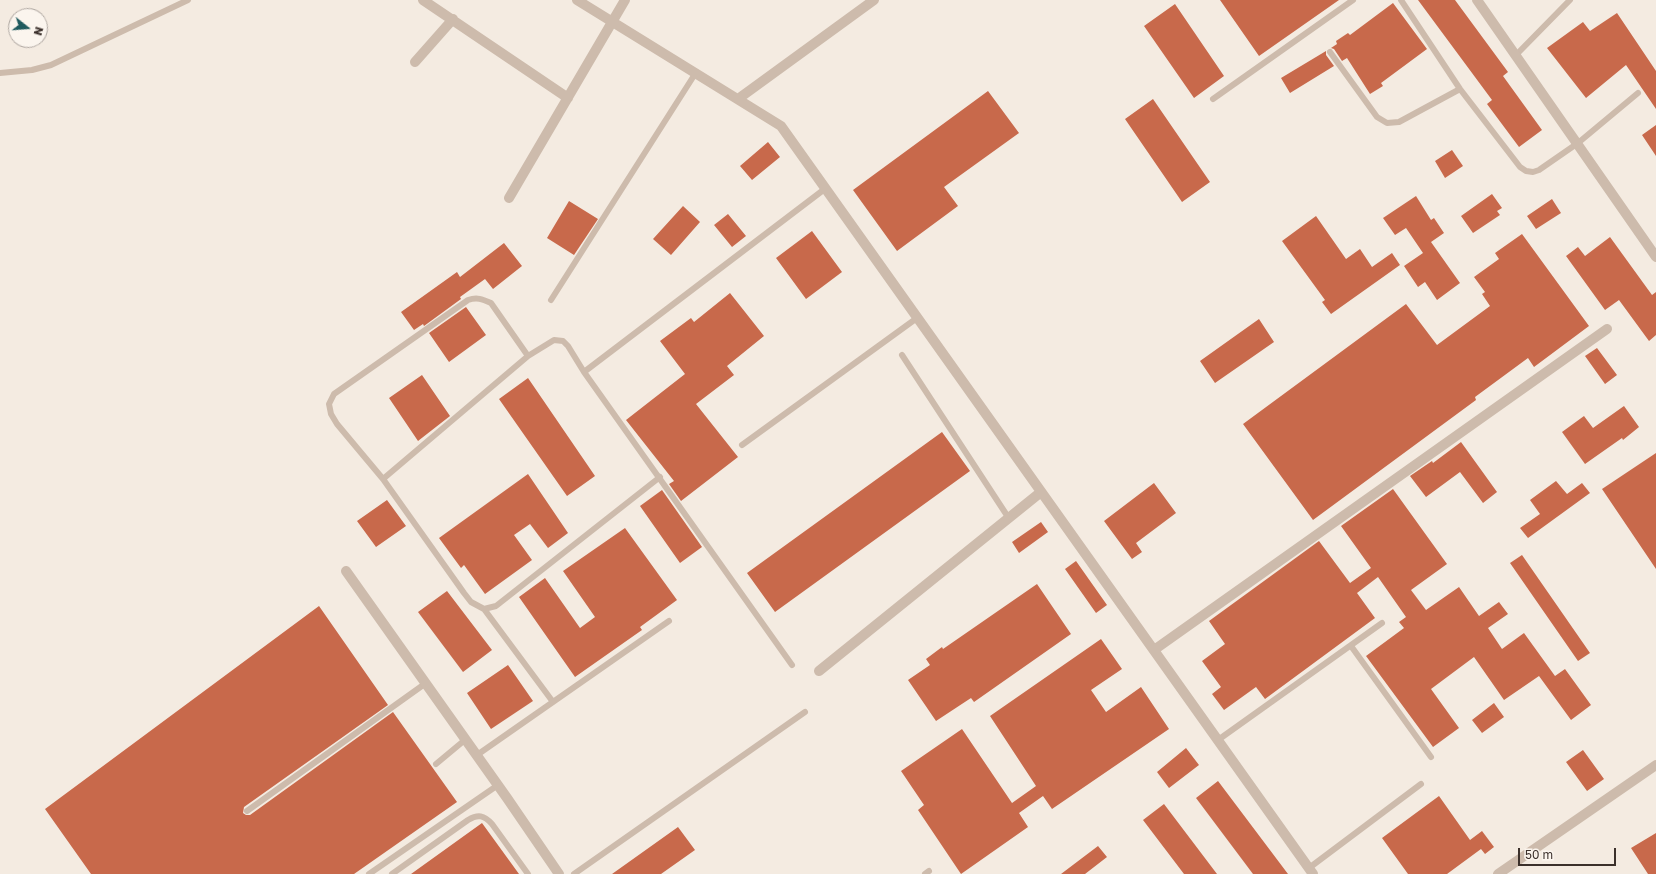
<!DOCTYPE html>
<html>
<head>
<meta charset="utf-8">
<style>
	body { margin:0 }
	#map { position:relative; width:1656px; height:874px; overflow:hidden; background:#f4ebe1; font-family:"Golos Text",sans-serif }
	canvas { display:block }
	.north { position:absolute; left:8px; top:8px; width:40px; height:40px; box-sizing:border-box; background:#fbf5ee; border:1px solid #aea6a0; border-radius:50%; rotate:107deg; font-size:11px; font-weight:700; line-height:16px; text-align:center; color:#3b302b }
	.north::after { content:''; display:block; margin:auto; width:14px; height:18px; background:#1f5a5e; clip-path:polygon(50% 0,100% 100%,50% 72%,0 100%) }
	.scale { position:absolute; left:1518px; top:848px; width:98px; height:18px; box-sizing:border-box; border:2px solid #3b302b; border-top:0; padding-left:5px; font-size:12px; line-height:14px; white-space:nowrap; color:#3b302b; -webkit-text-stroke:3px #fbf5ee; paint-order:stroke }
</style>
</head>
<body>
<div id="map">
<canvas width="1656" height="874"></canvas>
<div class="north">N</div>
<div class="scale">50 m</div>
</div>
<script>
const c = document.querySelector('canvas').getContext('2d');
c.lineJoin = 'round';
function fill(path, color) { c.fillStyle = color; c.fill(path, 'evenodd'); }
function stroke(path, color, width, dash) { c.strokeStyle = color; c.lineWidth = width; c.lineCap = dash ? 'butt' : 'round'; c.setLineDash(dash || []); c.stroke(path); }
const building = new Path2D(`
	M 1220,0 L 1339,0 L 1259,56 Z
	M 1418,0 L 1455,0 L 1508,72 L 1503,76 L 1542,130 L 1519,147 L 1487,104 L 1492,100 Z
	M 1393,3 L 1427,49 L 1381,83 L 1383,86 L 1370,94 L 1347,58 L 1342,61 L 1334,49 L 1331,48 L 1337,44 L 1336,41 L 1348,33 L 1350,35 Z
	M 1175,4 L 1224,76 L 1194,98 L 1144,26 Z
	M 1617,13 L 1656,71 L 1656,109 L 1626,65 L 1586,98 L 1547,48 L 1583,22 L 1590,31 Z
	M 1326,51 L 1326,55 L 1334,66 L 1290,93 L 1281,78 Z
	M 988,91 L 1019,133 L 944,187 L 958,206 L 897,251 L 853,190 Z
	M 1153,99 L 1210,182 L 1182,202 L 1125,119 Z
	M 1656,125 L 1656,156 L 1642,135 Z
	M 768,142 L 780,157 L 752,180 L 740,166 Z
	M 1452,150 L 1463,166 L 1445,178 L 1435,161 Z
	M 1492,194 L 1502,208 L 1497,211 L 1500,215 L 1473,233 L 1461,216 Z
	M 1416,196 L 1431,220 L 1434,218 L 1444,233 L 1431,242 L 1460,283 L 1437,300 L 1425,282 L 1418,287 L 1404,266 L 1423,253 L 1406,228 L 1395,235 L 1383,218 Z
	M 1552,199 L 1561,213 L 1536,229 L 1527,216 Z
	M 569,201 L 598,219 L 574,255 L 547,238 Z
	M 683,206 L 700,222 L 671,255 L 653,239 Z
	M 728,214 L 746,236 L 732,247 L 714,225 Z
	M 1316,216 L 1346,259 L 1360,249 L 1372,267 L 1392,253 L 1400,265 L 1331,314 L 1322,302 L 1325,300 L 1282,241 Z
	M 812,231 L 842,272 L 806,299 L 776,258 Z
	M 1522,234 L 1589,326 L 1534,367 L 1528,358 L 1475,397 L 1476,400 L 1313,520 L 1243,424 L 1406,304 L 1437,345 L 1490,306 L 1482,294 L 1485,292 L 1474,277 L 1499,259 L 1495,253 Z
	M 1610,237 L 1652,295 L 1656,292 L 1656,335 L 1649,341 L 1619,300 L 1605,310 L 1566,256 L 1578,247 L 1585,256 Z
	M 504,243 L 522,266 L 493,289 L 485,279 L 460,297 L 461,299 L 424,326 L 423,324 L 414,330 L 401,312 L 457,272 L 460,277 Z
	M 730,293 L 764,336 L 727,366 L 734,375 L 696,404 L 738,457 L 681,501 L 669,484 L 674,481 L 626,420 L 685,374 L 660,341 L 691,318 L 694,322 Z
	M 466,307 L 486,335 L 449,362 L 429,333 Z
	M 1259,319 L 1274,342 L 1215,383 L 1200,361 Z
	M 1597,348 L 1617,375 L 1605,384 L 1585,356 Z
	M 422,375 L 450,416 L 418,441 L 389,398 Z
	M 528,378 L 595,476 L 567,496 L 499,399 Z
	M 1624,406 L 1639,427 L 1623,440 L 1622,438 L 1585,464 L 1562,432 L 1584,416 L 1593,428 Z
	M 942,432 L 970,471 L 775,612 L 747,573 Z
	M 1461,442 L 1497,492 L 1483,503 L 1460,472 L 1426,497 L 1410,476 L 1432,461 L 1433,463 Z
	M 1656,453 L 1656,569 L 1602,489 Z
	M 528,474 L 568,533 L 548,548 L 530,524 L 514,535 L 532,560 L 485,594 L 464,565 L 461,568 L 439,538 Z
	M 1556,481 L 1567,494 L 1582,483 L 1590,493 L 1528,538 L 1520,528 L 1540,514 L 1530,500 Z
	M 1154,483 L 1176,513 L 1136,543 L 1142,552 L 1132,559 L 1104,521 Z
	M 1393,489 L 1447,564 L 1411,590 L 1426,610 L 1459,587 L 1479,616 L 1499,602 L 1508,614 L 1488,628 L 1502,649 L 1524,633 L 1555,676 L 1565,669 L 1591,705 L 1571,720 L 1539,676 L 1504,700 L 1474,657 L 1431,689 L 1459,728 L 1433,747 L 1366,656 L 1404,628 L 1399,622 L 1406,617 L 1378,577 L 1357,593 L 1375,618 L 1265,699 L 1256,687 L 1224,710 L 1212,694 L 1221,687 L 1202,661 L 1225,644 L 1209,621 L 1319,541 L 1350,583 L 1371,568 L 1341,526 Z
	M 662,490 L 702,547 L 680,563 L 640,506 Z
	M 387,500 L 406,526 L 376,547 L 357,521 Z
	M 1041,522 L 1048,532 L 1019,553 L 1012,542 Z
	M 625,528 L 677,600 L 640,627 L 642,630 L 575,677 L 519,597 L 545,578 L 580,628 L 595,617 L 563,571 Z
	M 1522,555 L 1590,653 L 1578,661 L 1510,563 Z
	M 1076,561 L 1107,605 L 1096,613 L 1065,569 Z
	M 1037,584 L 1071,634 L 974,702 L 971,698 L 936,721 L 908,680 L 930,665 L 926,659 L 942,647 L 943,649 Z
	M 447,591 L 492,650 L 463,672 L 418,612 Z
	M 319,606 L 388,705 L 244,807 L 243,813 L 246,815 L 250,815 L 393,712 L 457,802 L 354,874 L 91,874 L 45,809 Z
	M 1101,639 L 1122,669 L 1091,690 L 1106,712 L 1141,687 L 1169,729 L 1052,809 L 1043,796 L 1019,813 L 1028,827 L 961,874 L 918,810 L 924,805 L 901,771 L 962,729 L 1012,803 L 1036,786 L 990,716 Z
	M 508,665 L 533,701 L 491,729 L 467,693 Z
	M 1494,703 L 1504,717 L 1482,733 L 1472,720 Z
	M 1186,748 L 1199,765 L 1169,788 L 1157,772 Z
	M 1583,750 L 1604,779 L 1587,791 L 1566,762 Z
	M 1218,781 L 1288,874 L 1253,874 L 1196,798 Z
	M 1439,796 L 1470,840 L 1482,831 L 1494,847 L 1485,854 L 1481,849 L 1447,874 L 1408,874 L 1382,838 Z
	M 1164,804 L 1217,874 L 1184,874 L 1143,820 Z
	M 482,823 L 519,874 L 411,874 Z
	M 678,827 L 695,850 L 661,874 L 612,874 Z
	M 1656,833 L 1656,874 L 1648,874 L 1631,848 Z
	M 1098,846 L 1107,857 L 1085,874 L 1061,874 Z`);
const service = new Path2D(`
	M 1401,0 L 1460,89 L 1520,167 L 1526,171 L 1533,172 L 1539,170 L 1578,143 L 1638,93
	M 1330,52 L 1377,117 L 1387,123 L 1399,122 L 1460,89
	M 1516,55 L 1570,0
	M 0,73 L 32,70 L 51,65 L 188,0
	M 1213,99 L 1353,0
	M 551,300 L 695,74
	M 902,355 L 1008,517
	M 584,372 L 826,188
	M 742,445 L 917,318
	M 660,477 L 496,606 L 484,609 L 471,602 L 464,593 L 383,479 L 528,356 L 554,340 L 563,341 L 568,346 L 584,372 L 792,665
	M 383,479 L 337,424 L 331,414 L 329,404 L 334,394 L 468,300 C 477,297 482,299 491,303 L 528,356
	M 484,609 L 553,702
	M 1351,646 L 1431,757
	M 1218,740 L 1382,623
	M 477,755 L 669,621
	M 436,764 L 466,739
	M 247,811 L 426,683
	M 1309,868 L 1421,784
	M 369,874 L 498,785
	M 392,874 L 468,820 C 478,814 484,815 492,824 L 528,874
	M 574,874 L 805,712
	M 925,874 L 929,871`);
const minor = new Path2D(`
	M 423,0 L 568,98
	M 577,0 L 781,126 L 1313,874
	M 1477,0 L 1656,257
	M 415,62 L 453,19
	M 738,99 L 874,0
	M 509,198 L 625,0
	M 346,571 L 507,798 L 559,874
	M 1154,650 L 1607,329
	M 819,671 L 1041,492
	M 1498,874 L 1656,765`);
fill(building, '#c8694b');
stroke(service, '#cdbbac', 6);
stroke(minor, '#cdbbac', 10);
</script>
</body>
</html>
